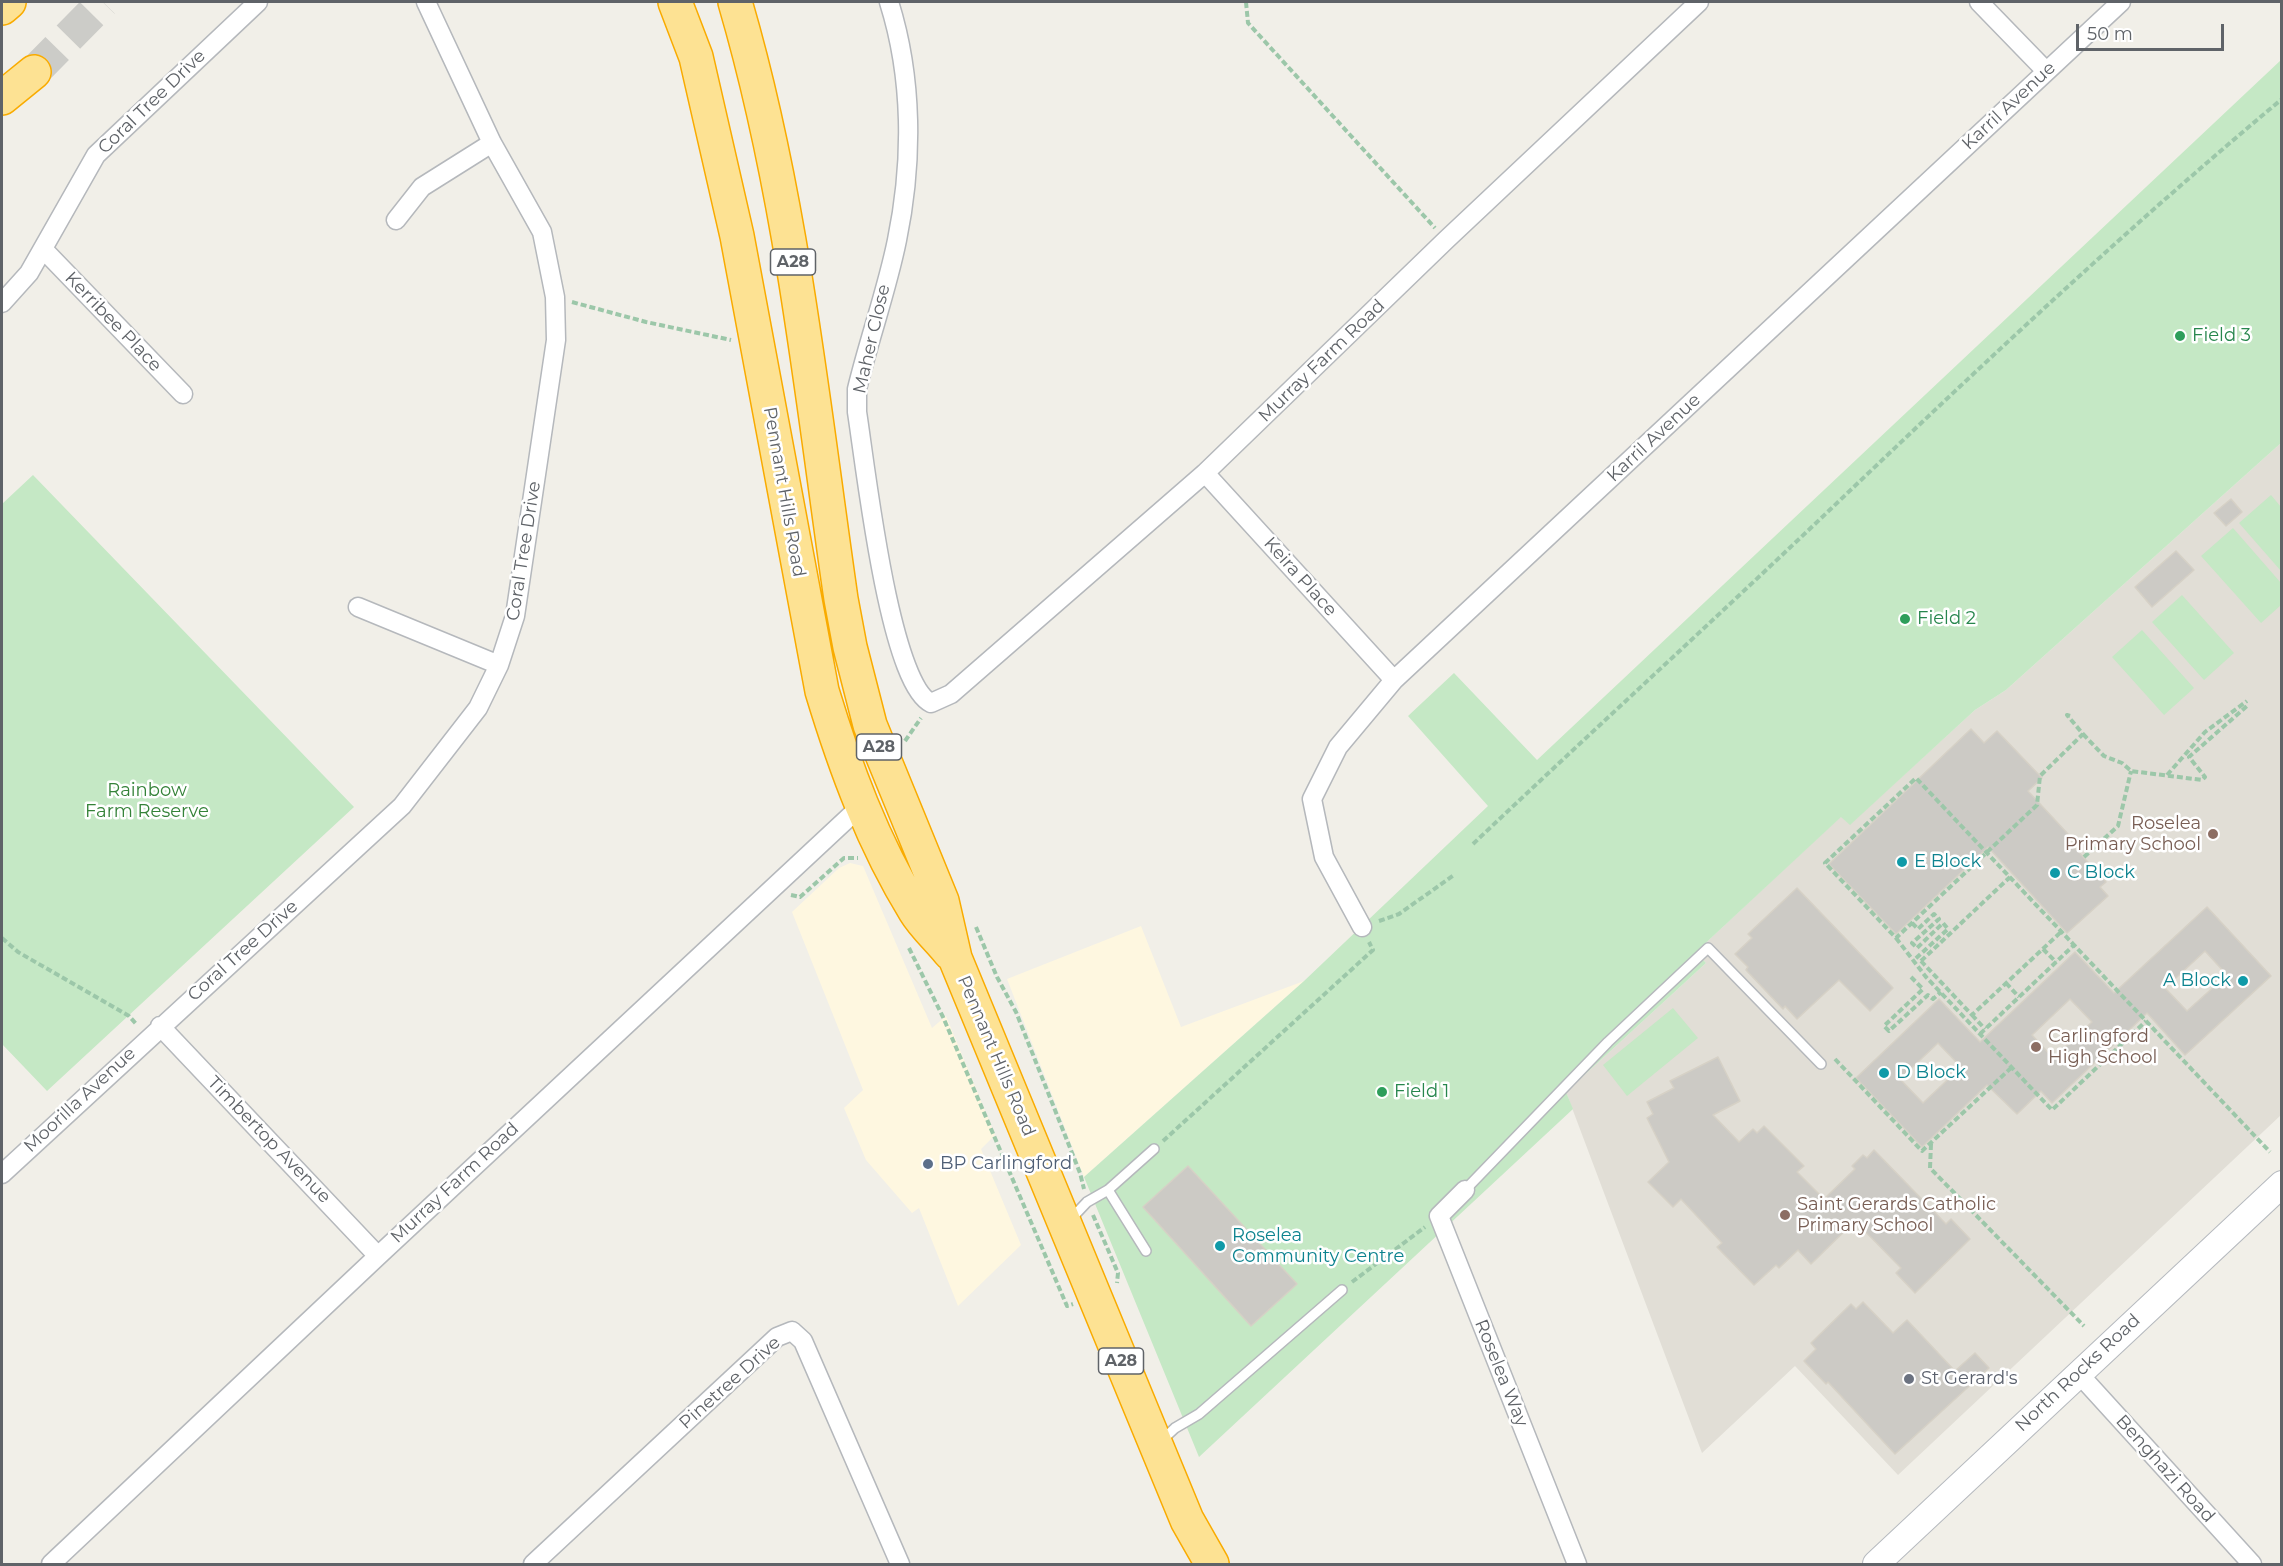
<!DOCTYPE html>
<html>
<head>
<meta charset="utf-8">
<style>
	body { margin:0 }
	#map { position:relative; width:2283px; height:1566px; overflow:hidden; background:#f1efe8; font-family:Montserrat,sans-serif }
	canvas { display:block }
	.frame { position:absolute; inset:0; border:3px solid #5f6368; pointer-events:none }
	.scale { position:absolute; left:2076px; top:24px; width:148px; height:27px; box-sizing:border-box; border:3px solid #5f6368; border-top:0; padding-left:8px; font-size:18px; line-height:21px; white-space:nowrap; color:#5f6368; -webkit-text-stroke:4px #fff; paint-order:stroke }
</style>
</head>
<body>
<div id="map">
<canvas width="2283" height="1566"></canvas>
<div class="frame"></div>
<div class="scale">50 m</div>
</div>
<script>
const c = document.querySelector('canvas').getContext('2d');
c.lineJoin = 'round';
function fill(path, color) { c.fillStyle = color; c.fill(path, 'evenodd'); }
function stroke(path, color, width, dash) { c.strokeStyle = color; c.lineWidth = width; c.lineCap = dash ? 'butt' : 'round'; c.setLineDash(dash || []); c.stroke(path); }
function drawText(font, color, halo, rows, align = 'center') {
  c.font = font + ' Montserrat,sans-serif'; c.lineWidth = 5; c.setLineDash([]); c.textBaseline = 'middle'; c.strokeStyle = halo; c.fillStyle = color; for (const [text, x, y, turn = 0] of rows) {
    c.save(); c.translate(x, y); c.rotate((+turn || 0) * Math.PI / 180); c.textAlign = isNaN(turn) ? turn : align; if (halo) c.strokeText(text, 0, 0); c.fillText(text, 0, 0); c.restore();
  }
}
const commercial = new Path2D(`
	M 850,863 L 863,866 L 932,1028 L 946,1016 L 995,1135 L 981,1149 L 1021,1245 L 958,1306 L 919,1208 L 912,1213 L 866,1160 L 844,1108 L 863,1090 L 792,912 L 839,868 Z
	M 1141,926 L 1181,1027 L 1304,981 L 1084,1177 L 1007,979 Z`);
const education = new Path2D(`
	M 2281,443 L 2281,1115 L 1898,1475 L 1795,1366 L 1702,1453 L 1566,1092 L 1706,963 L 1696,952 L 1841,816 L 1850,824 L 1975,710 L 2006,690 Z`);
const green = new Path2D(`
	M 2281,60 L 2281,443 L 2006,690 L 1975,710 L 1850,825 L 1841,817 L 1696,952 L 1706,963 L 1566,1092 L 1573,1109 L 1199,1457 L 1084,1177 L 1304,981 L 1488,806 L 1408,716 L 1454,673 L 1537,760 Z
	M 33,475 L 354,807 L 47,1091 L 2,1044 L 2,504 Z
	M 2271,495 L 2281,507 L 2281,571 L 2239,523 Z
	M 2233,528 L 2281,583 L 2281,605 L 2261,623 L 2201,556 Z
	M 2182,595 L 2234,653 L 2204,680 L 2152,622 Z
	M 2142,630 L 2194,688 L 2164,715 L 2112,657 Z
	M 1673,1008 L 1698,1038 L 1627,1096 L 1603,1065 Z`);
const building = new Path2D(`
	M 2231,499 L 2242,512 L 2226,526 L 2214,513 Z
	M 2176,551 L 2194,570 L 2152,607 L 2135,587 Z
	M 1971,729 L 1984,743 L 1997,731 L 2042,778 L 2028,791 L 2068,834 L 2065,837 L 2106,882 L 2100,887 L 2108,896 L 2067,933 L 1988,847 L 1896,934 L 1829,864 Z
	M 1797,888 L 1893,988 L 1870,1011 L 1839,980 L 1797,1019 L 1785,1006 L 1783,1009 L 1746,970 L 1748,967 L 1735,954 L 1752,938 L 1748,934 Z
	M 2207,907 L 2271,976 L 2185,1055 L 2147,1013 L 2052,1103 L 2041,1091 L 2017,1114 L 1987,1085 L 1922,1147 L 1856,1078 L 1939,999 L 1980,1042 L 2075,952 L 2114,993 ZM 2205,951 L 2227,975 L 2187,1011 L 2165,988 ZM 2070,999 L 2092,1022 L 2053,1058 L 2032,1035 ZM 1938,1043 L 1961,1067 L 1923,1103 L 1900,1079 Z
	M 1718,1057 L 1740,1101 L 1713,1115 L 1739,1142 L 1753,1129 L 1757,1133 L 1764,1126 L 1804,1166 L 1797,1172 L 1824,1199 L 1855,1169 L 1852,1166 L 1863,1155 L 1867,1158 L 1874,1150 L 1946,1224 L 1951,1219 L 1970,1239 L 1915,1293 L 1896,1273 L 1901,1268 L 1855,1221 L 1811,1264 L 1798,1250 L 1779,1268 L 1776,1265 L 1754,1285 L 1717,1247 L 1722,1243 L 1681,1199 L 1673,1207 L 1648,1182 L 1669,1162 L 1647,1118 L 1653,1114 L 1647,1102 L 1674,1088 L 1670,1081 Z
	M 1188,1166 L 1297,1284 L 1251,1326 L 1143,1207 Z
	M 1863,1302 L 1893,1333 L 1907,1320 L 1955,1371 L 1975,1353 L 1989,1368 L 1895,1454 L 1828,1382 L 1826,1384 L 1804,1361 L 1816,1349 L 1811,1343 L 1851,1304 L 1856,1309 Z`);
const highwayTunnel = new Path2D(`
	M 34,72 L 103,2`);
const path = new Path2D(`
	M 1246,2 L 1248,23 L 1435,228
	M 572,302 L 646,322 L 731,340
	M 2070,716 L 2067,715 L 2083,734 L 2040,776 L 2037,805 L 1896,938 L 1825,863 L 1916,778 L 2074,945
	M 2083,734 L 2104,756 L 2122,763 L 2131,771 L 2202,780 L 2205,777 L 2189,757 L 2247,706
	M 905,741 L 921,718
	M 2167,775 L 2205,732 L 2247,701
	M 1473,844 C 1587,736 1702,631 1816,523 C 1968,378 2120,234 2282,99
	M 2084,857 L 2118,826 L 2131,771
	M 791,895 L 800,897 L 844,858 L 858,858
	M 1379,921 L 1399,914 L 1454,875
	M 1912,923 L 1918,929 L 1934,914 L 1939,919 L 1912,943 L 1917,948 L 1943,923 L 1948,929 L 1914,960
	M 976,927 L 997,977 L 1016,1012 L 1080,1173 L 1084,1189
	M 2,938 L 18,952 L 129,1016 L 137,1025
	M 1896,938 L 1926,977 L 2052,1110 L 2146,1021
	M 909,948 L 943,1017 L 1067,1306 L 1073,1304
	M 2043,949 L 2056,962
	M 1921,961 L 1972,1015 L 2062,931
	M 1921,961 L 2010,877
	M 1911,977 L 1923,989 L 1884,1026 L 1889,1031 L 1928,995 L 1933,999 L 1941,992
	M 2006,983 L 2019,997
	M 1972,1015 L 1985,1029
	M 1980,1034 L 2074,945 L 2270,1152
	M 1835,1059 L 1922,1151 L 2012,1067
	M 1163,1141 L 1373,950 L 1369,942
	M 1931,1144 L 1930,1168 L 2084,1326
	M 1093,1215 L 1118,1273 L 1117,1283
	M 1352,1282 L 1425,1227`);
const lane = new Path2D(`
	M 1108,1190 L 1146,1251
	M 1465,1190 L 1608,1042 L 1708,948 L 1821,1064
	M 1069,1221 L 1087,1202 L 1108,1190 L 1154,1149
	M 1161,1441 L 1175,1428 L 1199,1414 L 1342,1290`);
const street = new Path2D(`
	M 889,2 C 913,78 913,162 897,240 C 887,290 869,339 857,389 L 857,412 C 865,462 889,683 931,703 L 951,694 L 1205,473 L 1446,240 L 1699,2
	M 1979,2 L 2046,71
	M 396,220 L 422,187 L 492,143
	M 44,250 L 183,394
	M 2,303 L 29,273 L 96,155 L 258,2
	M 1205,473 L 1394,680
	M 358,607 L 499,665
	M 1362,927 L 1324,857 L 1312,799 L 1338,747 L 1394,680 L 2121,2
	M 160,1026 L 378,1256
	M 2,1174 L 402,806 L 478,708 L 499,665 L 515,616 L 556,340 L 555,297 L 542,232 L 492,143 L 426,2
	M 1465,1190 L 1439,1216 L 1577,1564
	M 2079,1374 L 2252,1564
	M 51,1564 L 378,1256 L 862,805
	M 533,1564 L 777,1337 L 792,1331 L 803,1341 L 900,1564`);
const secondary = new Path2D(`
	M 1876,1564 L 2282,1184`);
const highway = new Path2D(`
	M 675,2 L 696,57 L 737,236 L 822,691 C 845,767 873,843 915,911 C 924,926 939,939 950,953
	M 735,2 C 792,196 812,399 841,599 L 850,647 L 870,725 L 942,901 L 955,958 L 1187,1520 L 1212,1564
	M 2,8 L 9,2
	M 2,98 L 34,72`);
const markers = [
	[2180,336,6,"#2e9e5b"],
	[1905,619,6,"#2e9e5b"],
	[2213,834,6,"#8d6e63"],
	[1902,862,6,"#0f9aa8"],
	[2055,873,6,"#0f9aa8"],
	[2243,981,6,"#0f9aa8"],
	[2036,1047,6,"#8d6e63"],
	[1884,1073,6,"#0f9aa8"],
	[1382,1092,6,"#2e9e5b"],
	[928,1164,6,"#5c6f8a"],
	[1785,1215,6,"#8d6e63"],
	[1220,1246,6,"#0f9aa8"],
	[1909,1379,6,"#6b7280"]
];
const shields = [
	[793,262,45],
	[879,747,45],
	[1121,1361,45]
];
const shieldNames = [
	["A28",793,262],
	["A28",879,747],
	["A28",1121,1361]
];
const streetNames = [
	["Coral Tree Drive",152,102,-44],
	["Karril Avenue",2009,106,-43],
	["Kerribee Place",113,322,46],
	["Maher Close",872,339,-77],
	["Murray Farm Road",1322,361,-44],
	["Karril Avenue",1654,438,-43],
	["Pennant Hills Road",784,492,80],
	["Coral Tree Drive",524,551,-81],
	["Keira Place",1300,577,48],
	["Coral Tree Drive",243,951,-42],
	["Pennant Hills Road",996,1056,67],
	["Moorilla Avenue",80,1100,-43],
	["Timbertop Avenue",269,1140,46],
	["Murray Farm Road",455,1183,-43],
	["Roselea Way",1501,1373,68],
	["North Rocks Road",2078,1373,-43],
	["Pinetree Drive",730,1383,-42],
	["Benghazi Road",2165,1469,48]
];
const leisureNames = [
	["Field 3",2192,336],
	["Field 2",1917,619],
	["Field 1",1394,1092]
];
const parkNames = [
	["Rainbow",147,791],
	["Farm Reserve",147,812]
];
const educationNames = [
	["Roselea",2201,824,"right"],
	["Primary School",2201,845,"right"],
	["Carlingford",2048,1037],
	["High School",2048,1058],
	["Saint Gerards Catholic",1797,1205],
	["Primary School",1797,1226]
];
const cultureNames = [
	["E Block",1914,862],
	["C Block",2067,873],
	["A Block",2231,981,"right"],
	["D Block",1896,1073],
	["Roselea",1232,1236],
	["Community Centre",1232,1257]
];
const serviceNames = [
	["BP Carlingford",940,1164]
];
const worshipNames = [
	["St Gerard's",1921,1379]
];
fill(commercial, '#fef7e0');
fill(education, '#e1ded6');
fill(green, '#c5e8c5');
fill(building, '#cccac5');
stroke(building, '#d6d1c6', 1.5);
stroke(highwayTunnel, '#ccccc8', 33, [33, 16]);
stroke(lane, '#b5b8bc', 12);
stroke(street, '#b5b8bc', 21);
stroke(secondary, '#b6babf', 28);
stroke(highway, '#f9ab00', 36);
stroke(path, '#9cc7a9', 4, [6, 3]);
stroke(lane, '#fff', 9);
stroke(street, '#fff', 18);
stroke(secondary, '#fff', 26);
stroke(highway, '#fde293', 33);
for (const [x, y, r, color] of markers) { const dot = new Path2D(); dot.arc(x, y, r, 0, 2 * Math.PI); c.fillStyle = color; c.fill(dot); stroke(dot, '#fff', 2); }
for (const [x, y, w] of shields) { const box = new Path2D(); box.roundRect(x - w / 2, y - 13, w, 26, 4.5); c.fillStyle = '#fff'; c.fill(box); stroke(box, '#5f6368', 1.5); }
drawText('bold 16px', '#5f6368', null, shieldNames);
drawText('18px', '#5f6368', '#fff', streetNames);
drawText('18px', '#27864d', '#fff', leisureNames, 'left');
drawText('18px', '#348238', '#fff', parkNames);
drawText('18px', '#785e54', '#fff', educationNames, 'left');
drawText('18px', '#0d838f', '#fff', cultureNames, 'left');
drawText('18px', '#4e5e75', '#fff', serviceNames, 'left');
drawText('18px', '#5b616d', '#fff', worshipNames, 'left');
</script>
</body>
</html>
